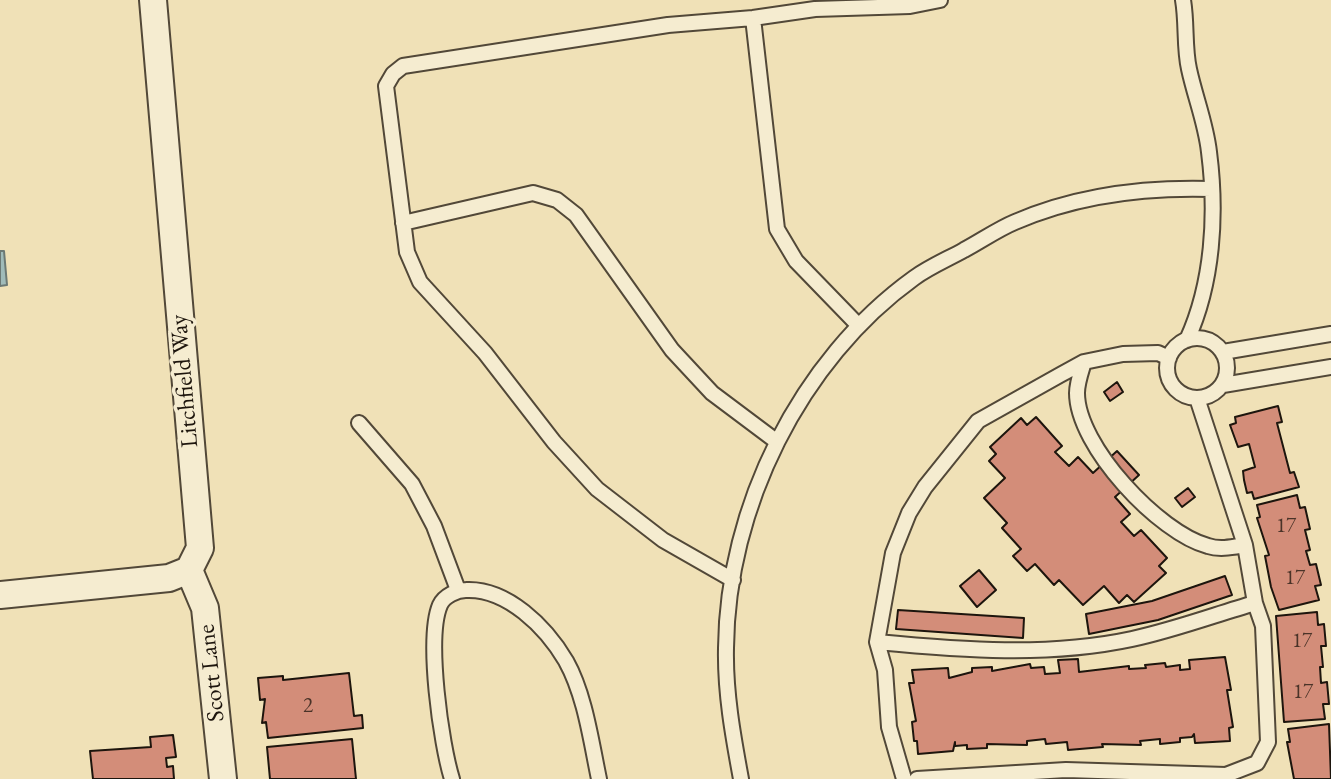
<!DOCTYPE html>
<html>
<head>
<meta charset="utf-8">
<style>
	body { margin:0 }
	canvas { display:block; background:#f0e1b7 }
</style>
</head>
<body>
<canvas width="1331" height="779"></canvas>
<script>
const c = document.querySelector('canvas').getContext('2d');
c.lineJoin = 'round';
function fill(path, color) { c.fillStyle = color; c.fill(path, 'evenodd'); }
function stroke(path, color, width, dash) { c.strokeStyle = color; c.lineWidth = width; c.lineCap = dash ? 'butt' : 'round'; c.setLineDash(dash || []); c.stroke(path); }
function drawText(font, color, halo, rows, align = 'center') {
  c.font = font + ' "EB Garamond",serif'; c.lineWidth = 7; c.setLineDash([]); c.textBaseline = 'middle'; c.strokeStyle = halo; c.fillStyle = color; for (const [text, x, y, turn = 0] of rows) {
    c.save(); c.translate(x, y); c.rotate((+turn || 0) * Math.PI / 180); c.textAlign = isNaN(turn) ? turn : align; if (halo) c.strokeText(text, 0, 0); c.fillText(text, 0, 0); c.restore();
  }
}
const water = new Path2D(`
	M 0,251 L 4,251 L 7,285 L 0,286 Z`);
const building = new Path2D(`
	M 1117,382 L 1123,392 L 1110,401 L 1104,392 Z
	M 1278,406 L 1282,422 L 1277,423 L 1290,473 L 1294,472 L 1299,487 L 1254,499 L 1252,492 L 1247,493 L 1244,480 L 1243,471 L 1255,467 L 1249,444 L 1238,447 L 1230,425 L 1236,423 L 1235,417 Z
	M 1036,417 L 1062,446 L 1055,452 L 1069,466 L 1078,457 L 1093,473 L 1117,451 L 1139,475 L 1115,497 L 1130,514 L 1121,522 L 1134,536 L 1141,530 L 1167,558 L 1159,566 L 1166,573 L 1134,602 L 1127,595 L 1119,603 L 1104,586 L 1083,605 L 1059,580 L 1054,585 L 1035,564 L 1027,571 L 1013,556 L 1021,549 L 1002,528 L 1007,523 L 984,498 L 1005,478 L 989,461 L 996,454 L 990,447 L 1021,418 L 1027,425 Z
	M 1188,488 L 1195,497 L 1182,507 L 1175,498 Z
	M 1297,495 L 1300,508 L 1305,507 L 1310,529 L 1305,530 L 1310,550 L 1306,551 L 1310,565 L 1316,564 L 1321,585 L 1315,586 L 1319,600 L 1279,610 L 1271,587 L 1265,556 L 1269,555 L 1257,518 L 1260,517 L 1257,505 Z
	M 979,570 L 996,590 L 977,607 L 960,586 Z
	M 1225,576 L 1232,595 L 1158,620 L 1089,634 L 1086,614 L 1152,601 Z
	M 898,610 L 1024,618 L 1023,638 L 896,629 Z
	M 1317,612 L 1318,625 L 1324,624 L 1326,646 L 1321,646 L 1323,667 L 1320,667 L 1321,683 L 1327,682 L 1329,704 L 1323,704 L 1325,719 L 1284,722 L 1276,616 Z
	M 1225,657 L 1231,690 L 1227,690 L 1233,727 L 1229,728 L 1230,741 L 1195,743 L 1194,734 L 1192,737 L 1180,738 L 1180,742 L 1160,744 L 1160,739 L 1140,741 L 1141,745 L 1102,744 L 1103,747 L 1068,750 L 1067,742 L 1046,744 L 1045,739 L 1027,741 L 1027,745 L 987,744 L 987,748 L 967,749 L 967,745 L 955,746 L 955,742 L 953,751 L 918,754 L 917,741 L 914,741 L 912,722 L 916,721 L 909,683 L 914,683 L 912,670 L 948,668 L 949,678 L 972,672 L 972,668 L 992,667 L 992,671 L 1030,664 L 1031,668 L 1044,667 L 1045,674 L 1060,673 L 1058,660 L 1078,659 L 1079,672 L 1129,666 L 1129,669 L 1146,668 L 1145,665 L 1165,663 L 1166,667 L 1180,665 L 1180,670 L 1190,669 L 1189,660 Z
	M 349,673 L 354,716 L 362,715 L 363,728 L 268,738 L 266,722 L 262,723 L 265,699 L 260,700 L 258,678 L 283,676 L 283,680 Z
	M 1329,724 L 1331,779 L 1294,779 L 1287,742 L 1290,742 L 1288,729 Z
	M 173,735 L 176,757 L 166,758 L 167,767 L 173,766 L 174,779 L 93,779 L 90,751 L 151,747 L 150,737 Z
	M 352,739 L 356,779 L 270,779 L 267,747 Z`);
const lane = new Path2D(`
	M 1183,0 C 1187,23 1184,47 1189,69 C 1195,97 1206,124 1209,152 C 1217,214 1213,283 1187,340
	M 753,18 L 777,229 L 796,261 L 859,326
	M 403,223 L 533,193 L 557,200 L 576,215 L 672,350 L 712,393 L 776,441
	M1167 368a30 30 0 1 1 60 0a30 30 0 1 1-60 0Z
	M 1223,352 L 1331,334
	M 1084,362 C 1081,372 1077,383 1077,393 C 1077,446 1159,533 1208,546 C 1220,550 1233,547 1245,545
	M 1223,385 L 1331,367
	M 359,423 L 412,484 L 434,526 L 458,590
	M 733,580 L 663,540 L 597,489 L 554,442 L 485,353 L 420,282 L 407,252 L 386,86 L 393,74 L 403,66 L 668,25 L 753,18 L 815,9 L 910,6 L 940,0
	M 877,642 C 962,650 1048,657 1132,639 C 1174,630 1214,615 1255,603
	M 452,779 C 441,744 426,638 440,605 C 444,596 457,590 466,590 C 507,588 546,627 566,661 C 585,695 591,741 599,779
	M 741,779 C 733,736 725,692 726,648 C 727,508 800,360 914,278 C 929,267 948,259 964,250 C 981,241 998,229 1015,222 C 1077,195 1146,187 1212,189
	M 904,779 L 889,727 L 885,670 L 877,642 L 893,553 L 909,513 L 925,487 L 978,421 L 1060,375 L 1084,362 L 1123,354 L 1158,353 L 1169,358
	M 917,779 L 1066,770 L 1226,775 L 1257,763 L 1268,742 L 1263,626 L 1255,603 L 1245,545 L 1197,398`);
const street = new Path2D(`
	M 189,570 L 205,608 L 223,779
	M 0,595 L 169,578 L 189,570 L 200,548 L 153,0`);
const numberNames = [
	["17",1286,526],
	["17",1295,578],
	["17",1302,641],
	["17",1303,692],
	["2",308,706]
];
const streetNames = [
	["Litchfield Way",185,381,-95],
	["Scott Lane",212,673,-96]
];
fill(water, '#a0bbb9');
stroke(water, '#6c7974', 2);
fill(building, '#d38d79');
stroke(building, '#1d150d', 2);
stroke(lane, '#524838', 18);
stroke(street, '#524838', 30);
stroke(lane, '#f5ecd0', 14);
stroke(street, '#f5ecd0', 26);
drawText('21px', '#4a3328', null, numberNames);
drawText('24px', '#1d150d', '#f5ecd0', streetNames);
</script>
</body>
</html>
